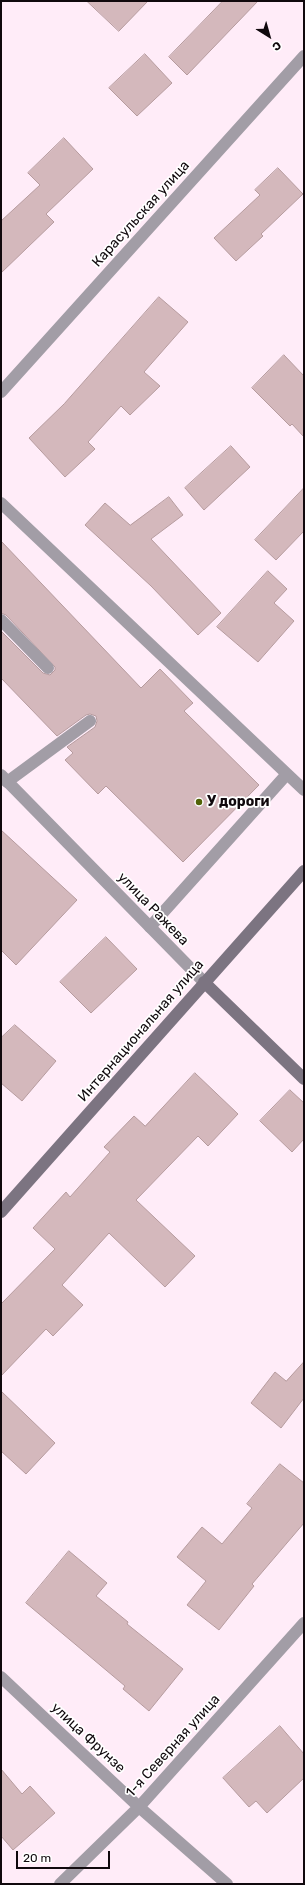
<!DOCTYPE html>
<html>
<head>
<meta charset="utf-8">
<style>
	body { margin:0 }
	#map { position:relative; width:305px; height:1885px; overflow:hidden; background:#ffecf8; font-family:Rubik,sans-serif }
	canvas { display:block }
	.frame { position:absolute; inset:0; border:2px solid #10090d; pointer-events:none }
	.north { position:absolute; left:249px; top:16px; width:40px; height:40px; -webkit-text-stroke:3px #fff; paint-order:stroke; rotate:143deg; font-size:11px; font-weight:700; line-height:16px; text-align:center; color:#10090d }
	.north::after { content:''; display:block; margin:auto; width:14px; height:18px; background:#10090d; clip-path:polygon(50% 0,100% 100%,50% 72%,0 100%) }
	.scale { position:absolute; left:16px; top:1851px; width:94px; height:18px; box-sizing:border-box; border:2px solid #10090d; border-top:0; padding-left:5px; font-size:12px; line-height:14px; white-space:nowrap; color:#10090d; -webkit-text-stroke:3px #fff; paint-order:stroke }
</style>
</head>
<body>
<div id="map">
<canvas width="305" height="1885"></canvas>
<div class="frame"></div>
<div class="north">С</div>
<div class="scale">20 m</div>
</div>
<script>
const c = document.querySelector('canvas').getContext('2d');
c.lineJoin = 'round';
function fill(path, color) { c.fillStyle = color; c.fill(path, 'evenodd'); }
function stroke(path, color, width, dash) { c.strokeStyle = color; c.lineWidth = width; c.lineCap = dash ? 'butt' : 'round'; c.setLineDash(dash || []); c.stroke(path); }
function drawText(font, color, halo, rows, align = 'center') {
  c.font = font + ' Rubik,sans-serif'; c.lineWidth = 3.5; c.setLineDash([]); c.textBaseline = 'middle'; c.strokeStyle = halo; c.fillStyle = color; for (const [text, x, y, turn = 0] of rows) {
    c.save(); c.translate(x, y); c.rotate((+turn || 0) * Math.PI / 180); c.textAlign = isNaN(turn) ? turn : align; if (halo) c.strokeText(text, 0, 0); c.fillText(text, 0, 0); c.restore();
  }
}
const building = new Path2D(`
	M 87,1 L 148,1 L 119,31 Z
	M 223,1 L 258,1 L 187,75 L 169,57 Z
	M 145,54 L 172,83 L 137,116 L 109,88 Z
	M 64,138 L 93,169 L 46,214 L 54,222 L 1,273 L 1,221 L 40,185 L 28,173 Z
	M 278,168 L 303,194 L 261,234 L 263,236 L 236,261 L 214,238 L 260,195 L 255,190 Z
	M 159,297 L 188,322 L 144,372 L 160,386 L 130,415 L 121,406 L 88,442 L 95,449 L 65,477 L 29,438 L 64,404 Z
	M 284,355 L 304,376 L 304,437 L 292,424 L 290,426 L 252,388 Z
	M 231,446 L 250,467 L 204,510 L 185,488 Z
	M 304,488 L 304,531 L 276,560 L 255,540 Z
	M 169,497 L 183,515 L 151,539 L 221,613 L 198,635 L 151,586 L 85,525 L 105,503 L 130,525 Z
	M 1,541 L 141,688 L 160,669 L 193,703 L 184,711 L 259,785 L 183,862 L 106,786 L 98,794 L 65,760 L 73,753 L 67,747 L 95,727 L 97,721 L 96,716 L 90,714 L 86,715 L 57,736 L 1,678 L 1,631 L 43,673 L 50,675 L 55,670 L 55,667 L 6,615 L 1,613 Z
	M 268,571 L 287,589 L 274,603 L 294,621 L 258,662 L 217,627 Z
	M 1,830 L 77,900 L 16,965 L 1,950 Z
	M 106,937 L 137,969 L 91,1013 L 60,982 Z
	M 15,1025 L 56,1061 L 22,1101 L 1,1083 L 1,1038 Z
	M 195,1073 L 238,1114 L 208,1146 L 198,1136 L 136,1200 L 195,1256 L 165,1287 L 109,1233 L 62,1285 L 83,1305 L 53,1336 L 46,1329 L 1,1376 L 1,1304 L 55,1249 L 33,1228 L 66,1192 L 70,1197 L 110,1152 L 104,1147 L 134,1116 L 145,1126 Z
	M 290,1090 L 304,1103 L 304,1139 L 292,1152 L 260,1121 Z
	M 304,1362 L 304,1398 L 281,1428 L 251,1403 L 275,1372 L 286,1381 Z
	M 1,1391 L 55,1443 L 26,1474 L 1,1451 Z
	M 280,1464 L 304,1483 L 304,1523 L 252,1584 L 254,1586 L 219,1630 L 187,1605 L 206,1581 L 177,1557 L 202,1527 L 222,1544 L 252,1508 L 247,1504 Z
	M 69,1551 L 107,1583 L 96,1596 L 128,1622 L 127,1624 L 183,1669 L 149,1711 L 123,1689 L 125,1686 L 26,1603 Z
	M 280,1726 L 304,1754 L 304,1778 L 267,1813 L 256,1801 L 249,1807 L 223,1778 Z
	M 1,1769 L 22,1794 L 30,1786 L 55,1813 L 13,1850 L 1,1836 Z`);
const lane = new Path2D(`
	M 1,503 L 304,790
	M 1,620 L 48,668
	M 7,782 L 90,721
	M 150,927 L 287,774`);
const street = new Path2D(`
	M 1,392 L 304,56
	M 1,775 L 204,982
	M 1,1677 L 139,1807 L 227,1884
	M 60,1884 L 139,1807 L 304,1623`);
const secondary = new Path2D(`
	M 204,982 L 304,1079
	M 1,1212 L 304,871`);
const markers = [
	[199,802,4,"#516207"]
];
const streetNames = [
	["Карасульская улица",141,214,-48],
	["улица Ражева",153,909,46],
	["Интернациональная улица",141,1031,-49],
	["улица Фрунзе",88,1738,43],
	["1-я Северная улица",173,1746,-48]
];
const poiNames = [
	["У дороги",207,802]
];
fill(building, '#d4b8bc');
stroke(building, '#b69b9e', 1);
stroke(lane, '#a29da6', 12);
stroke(street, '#a29da6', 12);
stroke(secondary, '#7c7481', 12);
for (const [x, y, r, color] of markers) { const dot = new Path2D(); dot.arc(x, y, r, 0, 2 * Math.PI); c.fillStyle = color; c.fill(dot); stroke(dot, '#fff', 1.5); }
drawText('14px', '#10090d', '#fff', streetNames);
drawText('bold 14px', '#10090d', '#fff', poiNames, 'left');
</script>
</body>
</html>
